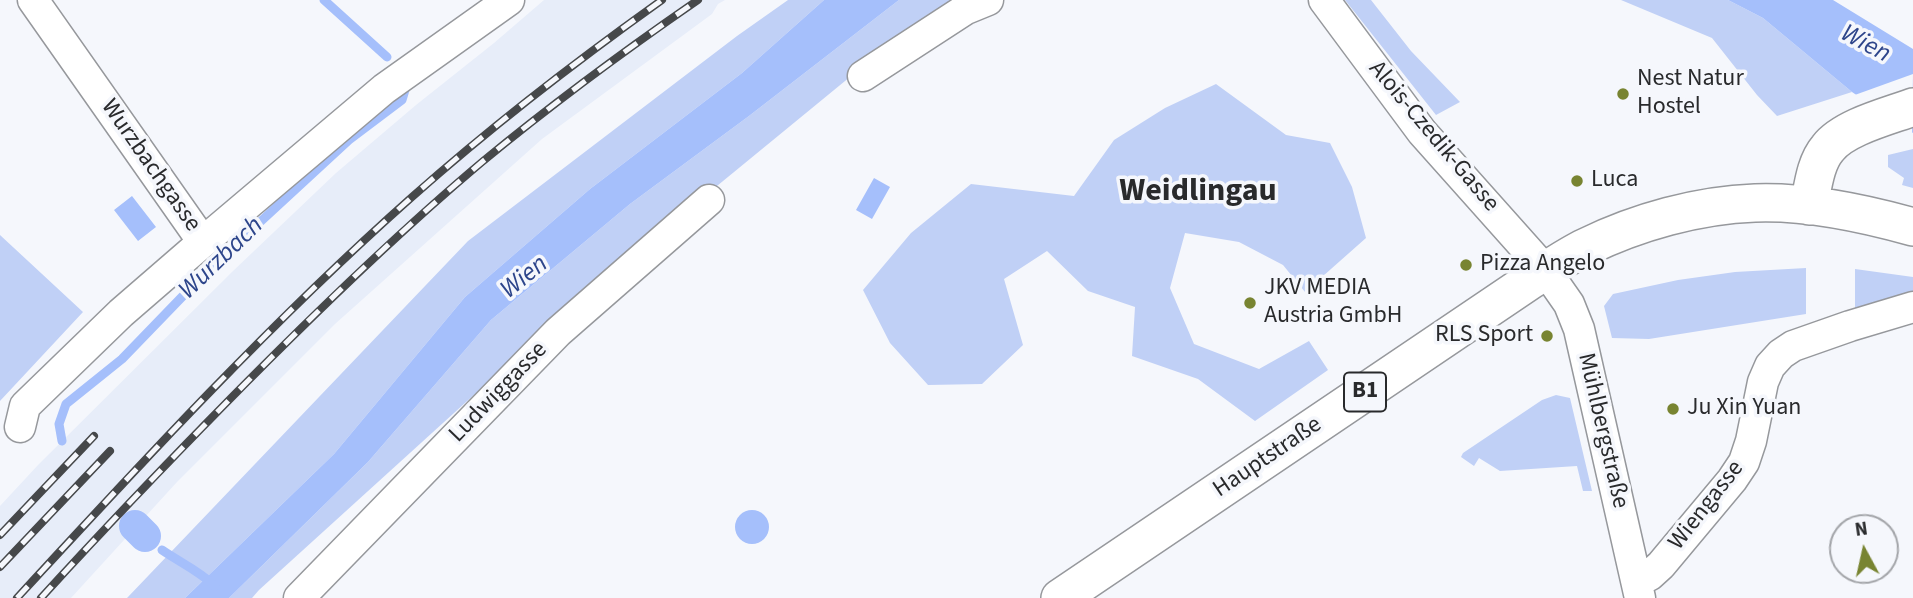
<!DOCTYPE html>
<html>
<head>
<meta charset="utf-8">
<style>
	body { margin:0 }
	#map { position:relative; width:1913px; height:598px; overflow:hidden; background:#f5f7fc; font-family:"Source Sans 3",sans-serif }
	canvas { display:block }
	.north { position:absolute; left:1829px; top:514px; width:70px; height:70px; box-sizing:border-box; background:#f5f7fc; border:2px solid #a3a5a9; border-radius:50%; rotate:352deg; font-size:19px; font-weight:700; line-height:28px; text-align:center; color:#292a2c }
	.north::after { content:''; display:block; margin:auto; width:24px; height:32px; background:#788431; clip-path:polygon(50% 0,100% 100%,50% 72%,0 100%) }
</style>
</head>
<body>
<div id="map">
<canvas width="1913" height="598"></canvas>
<div class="north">N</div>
</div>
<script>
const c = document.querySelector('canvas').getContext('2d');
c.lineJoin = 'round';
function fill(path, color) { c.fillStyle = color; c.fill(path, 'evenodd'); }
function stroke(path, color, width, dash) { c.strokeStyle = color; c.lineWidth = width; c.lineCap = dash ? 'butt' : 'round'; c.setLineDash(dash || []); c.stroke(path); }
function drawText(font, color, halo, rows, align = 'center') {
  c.font = font + ' "Source Sans 3",sans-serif'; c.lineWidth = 7; c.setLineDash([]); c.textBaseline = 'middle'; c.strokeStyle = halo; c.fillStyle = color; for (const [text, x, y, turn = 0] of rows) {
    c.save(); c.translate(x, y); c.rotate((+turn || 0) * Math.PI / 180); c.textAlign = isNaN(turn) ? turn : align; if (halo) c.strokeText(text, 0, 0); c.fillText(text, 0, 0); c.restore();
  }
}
const built = new Path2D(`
	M 544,0 L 725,0 L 718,4 L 712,14 L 542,139 L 335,324 L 177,482 L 71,598 L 0,598 L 0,506 L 38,465 L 233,271 L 336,173 L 416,105 L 494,43 Z`);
const green = new Path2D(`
	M 788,0 L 824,0 L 742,73 L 590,189 L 465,297 L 334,454 L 185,598 L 127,598 L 468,241 L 737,36 Z
	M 899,0 L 962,0 L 917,22 L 584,295 L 259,590 L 252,598 L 229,598 L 368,462 L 491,320 L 630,204 L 749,116 Z
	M 1345,0 L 1371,0 L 1411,51 L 1460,102 L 1436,115 Z
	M 1621,0 L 1728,0 L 1763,18 L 1852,92 L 1777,116 L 1757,95 L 1712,38 Z
	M 1216,84 L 1286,135 L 1330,143 L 1352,187 L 1366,238 L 1305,292 L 1283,265 L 1239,242 L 1185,233 L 1170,288 L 1194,344 L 1259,369 L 1309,341 L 1328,370 L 1255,421 L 1198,379 L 1132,356 L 1135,307 L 1088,291 L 1047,251 L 1004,279 L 1023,345 L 982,384 L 928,385 L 890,343 L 863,290 L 911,233 L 971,184 L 1074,196 L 1114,140 L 1165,108 Z
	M 1913,149 L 1913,188 L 1902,185 L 1904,178 L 1888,167 L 1888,155 Z
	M 0,235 L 83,312 L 0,401 Z
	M 1806,268 L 1806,314 L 1649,339 L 1612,338 L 1604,306 L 1613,294 L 1678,280 L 1735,272 Z
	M 1855,269 L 1913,277 L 1913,295 L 1855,310 Z
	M 1556,395 L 1570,398 L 1592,491 L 1583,491 L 1577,466 L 1500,471 L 1479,458 L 1474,466 L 1461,457 L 1463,453 L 1542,400 Z`);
const water = new Path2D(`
	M 824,0 L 899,0 L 749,116 L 630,204 L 491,320 L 368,462 L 229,598 L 185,598 L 334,454 L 465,297 L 590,189 L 742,73 Z
	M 1728,0 L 1833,0 L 1913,49 L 1913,133 L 1852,92 L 1763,18 Z
	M 874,178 L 890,187 L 872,219 L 856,210 Z
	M 132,196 L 156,227 L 138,241 L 114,210 Z
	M735 527a17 17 0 1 1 34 0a17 17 0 1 1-34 0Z`);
const pier = new Path2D(`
	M 1913,74 L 1912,137 L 1852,96 Z`);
const stream = new Path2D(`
	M 324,0 L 387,57
	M 62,441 L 59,424 L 66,404 L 122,359 L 208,270 L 349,140 L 402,100 L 405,90
	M 162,550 C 181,563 198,570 215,586`);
const canal = new Path2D(`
	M 135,526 L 145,536`);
const minor = new Path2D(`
	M 33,0 L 203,242 L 384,89 L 509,0
	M 1324,0 L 1422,132 L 1546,271 L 1569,304 L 1579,329 L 1640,598
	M 863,76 L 966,9 L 988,0
	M 20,427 L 25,406 L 121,313 L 203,242
	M 1637,582 L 1650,575 L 1661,565 L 1732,480 L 1744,462 L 1751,441 L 1763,382 L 1770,366 L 1781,354 L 1793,346 L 1850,326 L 1913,307
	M 299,598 L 558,332 L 709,200`);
const major = new Path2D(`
	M 1809,206 C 1813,187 1815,163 1828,148 C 1844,127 1889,116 1913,107
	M 1060,598 L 1531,280 C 1549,269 1567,256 1586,247 C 1637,222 1698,205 1755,203 C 1808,201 1863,213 1913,227`);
const rail = new Path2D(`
	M 0,535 L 94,436
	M 0,567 L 110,451
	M 17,598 C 144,460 271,322 412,197 C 491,127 575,62 662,0
	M 41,598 C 103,530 166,464 231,398 C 312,316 394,236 482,162 C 551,105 624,51 698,0`);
const markers = [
	[1623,94,7,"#788431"],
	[1577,181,7,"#788431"],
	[1466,265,7,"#788431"],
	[1250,303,7,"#788431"],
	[1547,336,7,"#788431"],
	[1673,409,7,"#788431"]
];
const shields = [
	[1365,392,42]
];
const shieldNames = [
	["B1",1365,392]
];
const poiNames = [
	["Nest Natur",1637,80],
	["Hostel",1637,108],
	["Luca",1591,181],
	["Pizza Angelo",1480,265],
	["JKV MEDIA",1264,289],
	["Austria GmbH",1264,317],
	["RLS Sport",1533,336,"right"],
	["Ju Xin Yuan",1687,409]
];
const streetNames = [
	["Alois-Czedik-Gasse",1433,137,50],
	["Wurzbachgasse",150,166,55],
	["Ludwiggasse",499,393,-46],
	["Mühlbergstraße",1602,431,77],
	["Hauptstraße",1268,458,-34],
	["Wiengasse",1707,506,-52]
];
const waterNames = [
	["Wien",1865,45,28],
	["Wurzbach",222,259,-44],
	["Wien",525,278,-39]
];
const districtNames = [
	["Weidlingau",1198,193]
];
fill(built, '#e7edf9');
fill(green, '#c0d0f6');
fill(water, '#a5bffb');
fill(pier, '#f5f7fc');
stroke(stream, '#a5bffb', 9);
stroke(canal, '#a5bffb', 32);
stroke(minor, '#96989c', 33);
stroke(major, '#96989c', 40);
stroke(minor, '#fff', 30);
stroke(major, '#fff', 37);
stroke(rail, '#46484a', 8);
stroke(rail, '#f5f7fc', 5, [16]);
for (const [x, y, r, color] of markers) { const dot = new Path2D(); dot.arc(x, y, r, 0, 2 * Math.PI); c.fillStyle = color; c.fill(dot); stroke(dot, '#f5f7fc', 2.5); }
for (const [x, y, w] of shields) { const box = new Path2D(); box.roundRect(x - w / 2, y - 19.5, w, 39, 5); c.fillStyle = '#f5f7fc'; c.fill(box); stroke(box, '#292a2c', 2); }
drawText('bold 23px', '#292a2c', null, shieldNames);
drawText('24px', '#292a2c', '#f5f7fc', poiNames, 'left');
drawText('24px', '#292a2c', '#f5f7fc', streetNames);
drawText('italic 26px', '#2d458b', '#f5f7fc', waterNames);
drawText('bold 32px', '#292a2c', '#f5f7fc', districtNames);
</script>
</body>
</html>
